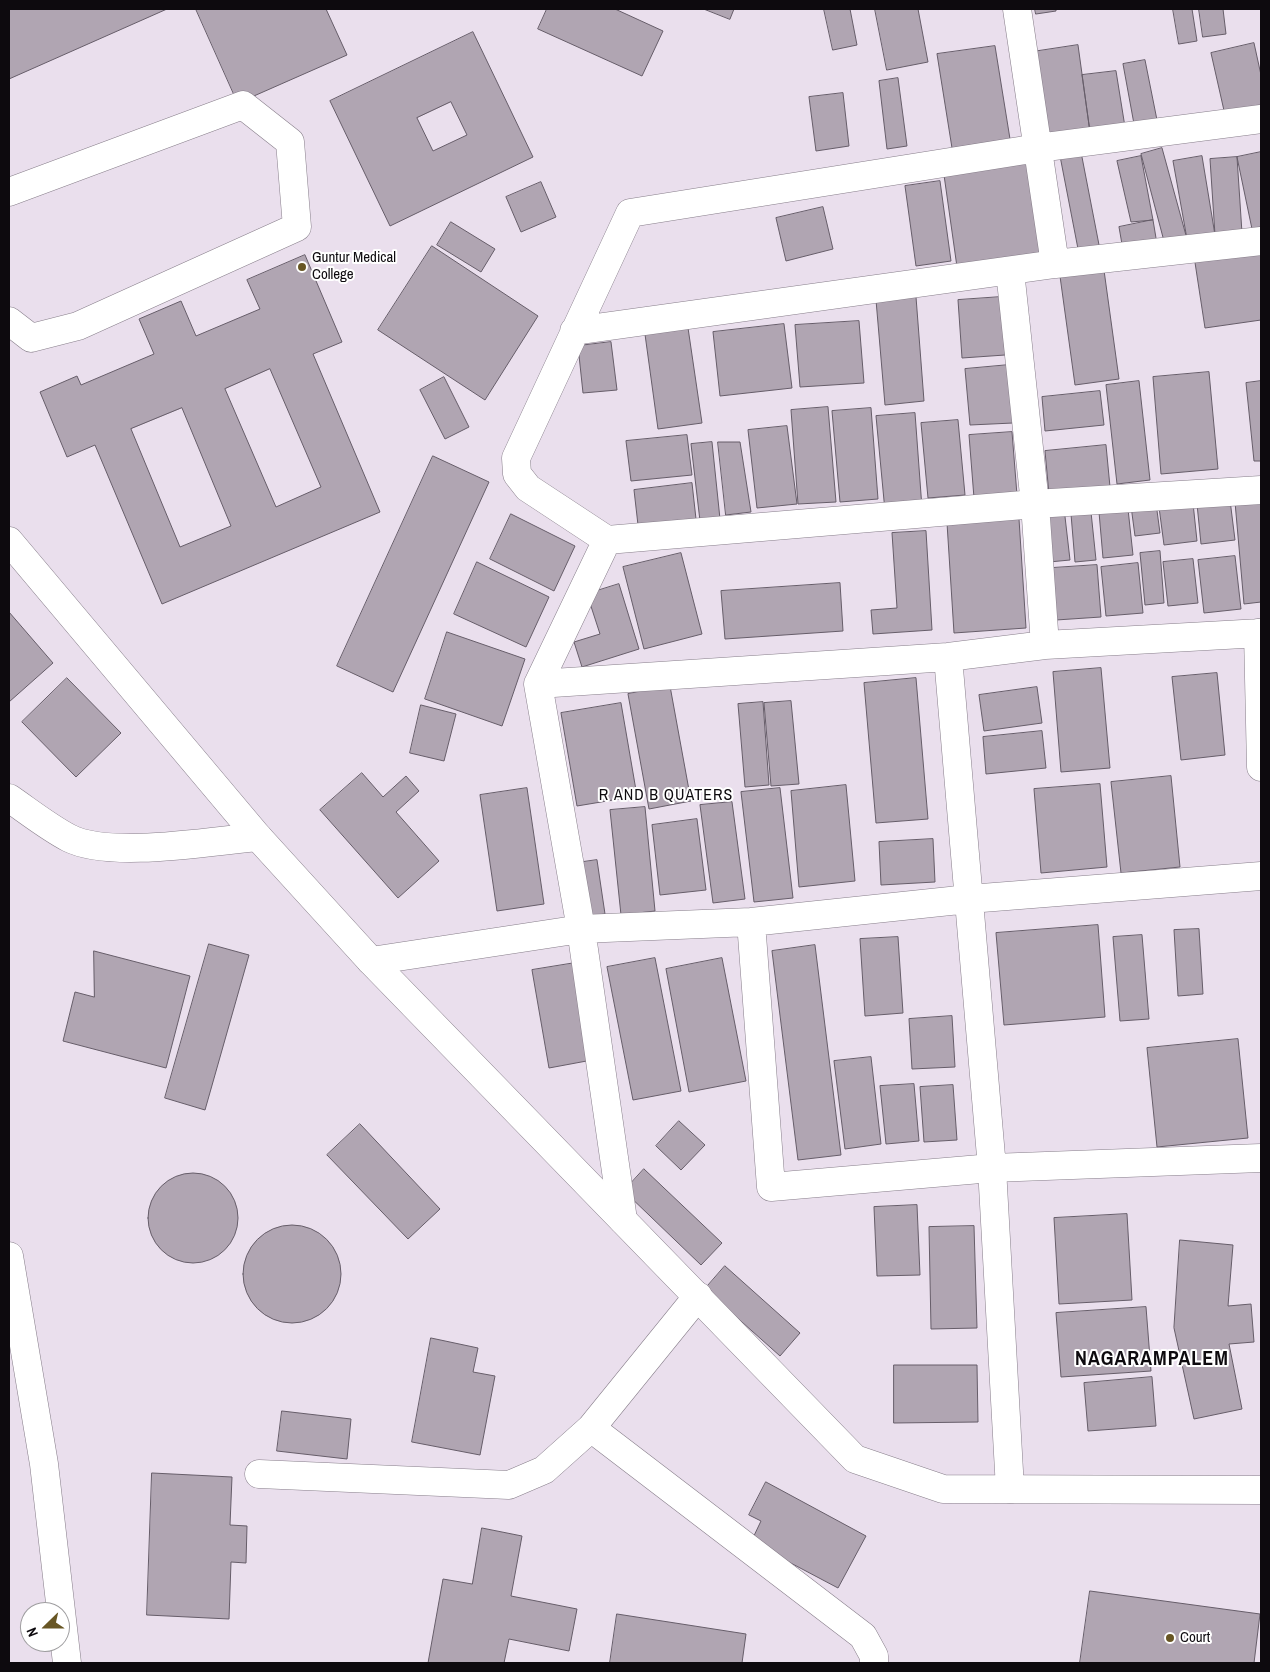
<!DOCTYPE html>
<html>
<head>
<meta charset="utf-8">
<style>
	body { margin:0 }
	#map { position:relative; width:1270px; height:1672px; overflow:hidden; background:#eadfed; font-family:"Archivo Narrow",sans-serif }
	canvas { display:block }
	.frame { position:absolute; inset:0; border:10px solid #0d0a0e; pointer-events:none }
	.north { position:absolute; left:20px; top:1602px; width:50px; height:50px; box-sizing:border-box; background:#fff; border:1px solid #9e9d9f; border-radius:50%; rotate:248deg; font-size:14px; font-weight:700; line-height:20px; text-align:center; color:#0d0a0e }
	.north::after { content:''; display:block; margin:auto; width:18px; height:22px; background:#685624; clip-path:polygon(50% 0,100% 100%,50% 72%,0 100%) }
</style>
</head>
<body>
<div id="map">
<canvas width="1270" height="1672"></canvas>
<div class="frame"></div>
<div class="north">N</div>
</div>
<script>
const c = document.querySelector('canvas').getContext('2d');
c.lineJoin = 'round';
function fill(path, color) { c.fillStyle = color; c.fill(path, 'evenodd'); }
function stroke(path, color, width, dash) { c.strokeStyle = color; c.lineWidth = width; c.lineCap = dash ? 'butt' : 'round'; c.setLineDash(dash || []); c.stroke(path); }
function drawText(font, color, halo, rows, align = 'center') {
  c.font = font + ' "Archivo Narrow",sans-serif'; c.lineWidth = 4; c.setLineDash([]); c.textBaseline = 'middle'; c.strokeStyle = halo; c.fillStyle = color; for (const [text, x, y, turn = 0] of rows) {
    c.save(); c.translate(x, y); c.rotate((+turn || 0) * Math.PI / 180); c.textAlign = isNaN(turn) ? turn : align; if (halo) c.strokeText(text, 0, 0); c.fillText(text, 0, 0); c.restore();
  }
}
const building = new Path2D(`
	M 9,9 L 167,9 L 9,79 Z
	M 196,9 L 326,9 L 347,55 L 238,103 Z
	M 547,9 L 615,9 L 663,31 L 642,76 L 538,29 Z
	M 704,9 L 734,9 L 730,19 Z
	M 824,9 L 850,9 L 857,45 L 833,50 Z
	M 875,9 L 918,9 L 928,62 L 887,70 Z
	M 1035,9 L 1056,9 L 1056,11 L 1036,14 Z
	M 1173,9 L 1192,9 L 1197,41 L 1179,44 Z
	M 1199,9 L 1223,9 L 1226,34 L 1203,37 Z
	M 473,32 L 533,157 L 390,226 L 330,101 ZM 451,102 L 467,135 L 433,151 L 417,118 Z
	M 1254,43 L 1261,75 L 1261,108 L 1225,115 L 1211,53 Z
	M 1078,45 L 1090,132 L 1046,137 L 1032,52 Z
	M 995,46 L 1010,139 L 952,148 L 937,54 Z
	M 1145,60 L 1157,120 L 1134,124 L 1123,64 Z
	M 1116,71 L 1125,127 L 1090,132 L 1082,75 Z
	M 898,78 L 907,146 L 887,149 L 879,81 Z
	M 843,93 L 849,146 L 816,151 L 809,97 Z
	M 1162,148 L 1187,239 L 1165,245 L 1141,154 Z
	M 1081,152 L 1100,250 L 1079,254 L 1060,156 Z
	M 1261,152 L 1261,227 L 1252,229 L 1237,157 Z
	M 1141,156 L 1153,220 L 1131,222 L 1117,161 Z
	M 1202,156 L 1215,235 L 1187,239 L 1173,161 Z
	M 1237,157 L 1242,233 L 1215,235 L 1210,159 Z
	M 1031,162 L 1046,261 L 958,274 L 944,175 Z
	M 940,181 L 951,261 L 916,266 L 905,186 Z
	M 541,182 L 556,217 L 521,232 L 506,197 Z
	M 823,207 L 833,249 L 786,261 L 776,218 Z
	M 1153,220 L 1157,244 L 1123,250 L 1119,227 Z
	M 451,222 L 495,249 L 481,272 L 437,245 Z
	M 432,246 L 538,316 L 485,400 L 378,330 Z
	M 1261,246 L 1261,320 L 1205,328 L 1194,256 Z
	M 305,255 L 342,342 L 313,354 L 380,512 L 162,604 L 95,445 L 67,457 L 40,392 L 77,376 L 81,385 L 154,354 L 139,319 L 181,301 L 196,336 L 260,309 L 247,280 ZM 270,369 L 321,487 L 276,507 L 225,389 ZM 182,408 L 231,526 L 180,547 L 131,429 Z
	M 1103,263 L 1119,379 L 1075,385 L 1059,269 Z
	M 916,297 L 924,401 L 885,405 L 876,300 Z
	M 1001,297 L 1005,355 L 962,358 L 958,300 Z
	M 687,321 L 702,423 L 658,429 L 644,327 Z
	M 859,321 L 864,383 L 800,387 L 795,325 Z
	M 784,324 L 792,388 L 720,396 L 713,332 Z
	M 611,342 L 617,390 L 583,393 L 578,346 Z
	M 1009,365 L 1013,423 L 970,425 L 965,369 Z
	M 1209,372 L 1218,469 L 1161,474 L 1153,377 Z
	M 444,377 L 469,427 L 445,439 L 420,390 Z
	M 1139,381 L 1150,480 L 1117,484 L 1106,385 Z
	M 1261,381 L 1261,461 L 1254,461 L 1246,383 Z
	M 1100,391 L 1104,425 L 1045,431 L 1042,397 Z
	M 828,407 L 836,502 L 798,504 L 791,410 Z
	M 871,408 L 878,499 L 840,502 L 832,411 Z
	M 915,413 L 922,508 L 885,511 L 876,416 Z
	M 958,420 L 965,495 L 928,498 L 921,423 Z
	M 787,426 L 797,504 L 757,508 L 748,430 Z
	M 1012,432 L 1017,495 L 974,498 L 969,435 Z
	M 687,435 L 692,475 L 631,481 L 626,441 Z
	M 712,442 L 720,519 L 700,521 L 691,444 Z
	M 718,442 L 740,442 L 751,512 L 726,515 Z
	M 1106,445 L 1110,487 L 1049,494 L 1045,451 Z
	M 433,456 L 489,482 L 393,692 L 337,666 Z
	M 692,483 L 696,519 L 638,525 L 634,490 Z
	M 1230,500 L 1235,540 L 1201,544 L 1197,504 Z
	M 1261,500 L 1261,602 L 1244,604 L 1235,502 Z
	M 1156,503 L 1160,533 L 1135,536 L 1131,506 Z
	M 1193,503 L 1197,541 L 1164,545 L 1159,507 Z
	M 1064,508 L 1070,560 L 1049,562 L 1043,510 Z
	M 1128,509 L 1133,555 L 1103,558 L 1099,512 Z
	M 1091,512 L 1096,560 L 1075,562 L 1071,514 Z
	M 511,514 L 575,546 L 554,591 L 490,559 Z
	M 1019,519 L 1026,628 L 954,633 L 947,523 Z
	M 926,531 L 932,630 L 873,634 L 871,610 L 897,608 L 892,533 Z
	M 1160,551 L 1164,603 L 1145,605 L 1140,553 Z
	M 681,553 L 702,634 L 644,649 L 623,567 Z
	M 1235,556 L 1241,609 L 1204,613 L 1198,560 Z
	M 1193,559 L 1198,603 L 1168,606 L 1163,562 Z
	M 477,562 L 549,597 L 526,647 L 454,614 Z
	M 1138,563 L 1143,613 L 1106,616 L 1101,567 Z
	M 1097,565 L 1101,617 L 1056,620 L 1052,568 Z
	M 840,583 L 843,631 L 725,639 L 721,591 Z
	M 619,584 L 639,649 L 582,667 L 574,642 L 600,634 L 587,594 Z
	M 9,612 L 53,663 L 9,702 Z
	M 447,632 L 525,659 L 502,726 L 425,699 Z
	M 1101,668 L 1110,768 L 1061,772 L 1053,672 Z
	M 1217,673 L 1225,755 L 1181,760 L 1172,677 Z
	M 67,678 L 121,733 L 76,777 L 22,722 Z
	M 916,678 L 928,819 L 876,823 L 864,683 Z
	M 670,686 L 691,801 L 649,809 L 628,694 Z
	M 1037,687 L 1042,723 L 984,731 L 979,695 Z
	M 791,701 L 799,784 L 771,786 L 764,703 Z
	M 763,702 L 769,785 L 745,787 L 738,704 Z
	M 621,703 L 637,796 L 577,806 L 561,713 Z
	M 421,705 L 456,714 L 444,761 L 410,753 Z
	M 1042,731 L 1046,768 L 986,774 L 983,737 Z
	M 362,773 L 383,797 L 406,776 L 419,791 L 396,812 L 439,861 L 398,898 L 320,810 Z
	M 1171,776 L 1180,867 L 1121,873 L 1111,782 Z
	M 1100,784 L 1107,867 L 1041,873 L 1034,789 Z
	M 846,785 L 855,881 L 799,887 L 791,791 Z
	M 527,788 L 544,904 L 497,911 L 480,795 Z
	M 780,788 L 793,898 L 754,902 L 741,792 Z
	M 732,802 L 745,899 L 713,903 L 700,805 Z
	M 645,807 L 655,911 L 621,915 L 610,810 Z
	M 697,819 L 706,890 L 660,895 L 652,825 Z
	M 933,839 L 935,882 L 881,885 L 879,842 Z
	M 597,860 L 605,914 L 583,917 L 576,863 Z
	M 1098,925 L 1105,1017 L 1004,1025 L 996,933 Z
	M 1199,929 L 1203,994 L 1178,996 L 1174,930 Z
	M 1142,935 L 1149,1019 L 1120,1021 L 1113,937 Z
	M 898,937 L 903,1013 L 865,1016 L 860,939 Z
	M 209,944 L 249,955 L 205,1110 L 165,1098 Z
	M 815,945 L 841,1155 L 798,1160 L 772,951 Z
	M 94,951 L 190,976 L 166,1068 L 63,1041 L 75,992 L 94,997 Z
	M 655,958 L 681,1091 L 633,1100 L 607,967 Z
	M 722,958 L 746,1081 L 689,1092 L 666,969 Z
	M 575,963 L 592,1060 L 549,1068 L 532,970 Z
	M 952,1016 L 955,1067 L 912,1069 L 909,1019 Z
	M 1238,1039 L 1248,1138 L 1157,1147 L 1147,1048 Z
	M 871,1057 L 881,1144 L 845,1149 L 834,1061 Z
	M 914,1084 L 919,1141 L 886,1144 L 880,1086 Z
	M 953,1085 L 957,1140 L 924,1142 L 920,1087 Z
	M 679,1121 L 705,1145 L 681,1170 L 656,1146 Z
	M 360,1124 L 440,1209 L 408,1239 L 327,1155 Z
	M 644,1169 L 722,1243 L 701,1265 L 624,1191 Z
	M148 1218a45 45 0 1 1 90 0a45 45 0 1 1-90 0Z
	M 917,1205 L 920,1275 L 877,1276 L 874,1207 Z
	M 1127,1214 L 1132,1300 L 1059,1304 L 1054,1218 Z
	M243 1274a49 49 0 1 1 98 0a49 49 0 1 1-98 0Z
	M 974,1226 L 977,1328 L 931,1329 L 929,1227 Z
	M 1180,1240 L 1233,1245 L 1228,1306 L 1251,1304 L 1254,1342 L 1229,1344 L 1242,1409 L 1194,1419 L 1174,1328 Z
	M 725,1266 L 800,1333 L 780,1356 L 705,1289 Z
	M 1146,1307 L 1151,1371 L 1061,1377 L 1056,1313 Z
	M 431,1338 L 478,1348 L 473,1372 L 495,1376 L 480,1455 L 412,1442 Z
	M 894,1365 L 977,1365 L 978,1422 L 894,1423 Z
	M 1152,1377 L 1156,1426 L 1088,1431 L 1084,1383 Z
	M 282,1411 L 351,1419 L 347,1459 L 277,1451 Z
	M 152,1473 L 232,1477 L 230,1525 L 247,1526 L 246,1563 L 231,1562 L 229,1619 L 147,1615 Z
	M 766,1482 L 866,1536 L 838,1588 L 751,1542 L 761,1521 L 749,1515 Z
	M 482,1528 L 522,1536 L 511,1596 L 577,1609 L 569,1651 L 509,1639 L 504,1663 L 428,1663 L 443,1579 L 472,1584 Z
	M 1090,1591 L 1260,1614 L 1254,1663 L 1080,1663 Z
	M 617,1614 L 746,1634 L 742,1663 L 610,1663 Z`);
const minor = new Path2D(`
	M 1017,9 L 1055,264
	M 9,192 L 243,105 L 290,142 L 297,227 L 78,326 L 31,338 L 9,321
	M 1010,271 L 1035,504 L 1045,645
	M 574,331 L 1055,264 L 1261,241
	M 607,540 L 528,488 L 517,474 L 516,458 L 630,213 L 1038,148 L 1261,119
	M 1258,633 L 1261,767
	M 538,684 L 948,657 L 1045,645 L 1261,633
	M 9,798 C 28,811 48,827 69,838 C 110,859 211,841 258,837
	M 751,922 L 771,1187 L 992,1168 L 948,657
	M 371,961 L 581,929 L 538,684 L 607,540 L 1035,504 L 1261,490
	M 623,1220 L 581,929 L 751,922 L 969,899 L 1261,876
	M 9,1256 L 44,1464 L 67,1663
	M 591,1428 L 863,1636 L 874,1656 L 874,1663
	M 259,1474 L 509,1485 L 544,1470 L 591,1428 L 698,1296
	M 1010,1489 L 992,1168 L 1261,1158`);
const tertiary = new Path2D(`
	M 9,541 L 258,837 L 371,961 L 855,1459 L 943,1489 L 1261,1490`);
const markers = [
	[302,267,5,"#685624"],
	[1170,1638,5,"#685624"]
];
const poiNames = [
	["Guntur Medical",312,258],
	["College",312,275],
	["Court",1180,1638]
];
const neighbourhoodNames = [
	["R AND B QUATERS",666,796]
];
const districtNames = [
	["NAGARAMPALEM",1152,1360]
];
fill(building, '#b0a5b2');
stroke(building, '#665d69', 1);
stroke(minor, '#877e8a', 29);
stroke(tertiary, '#877e8a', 29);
stroke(minor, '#fff', 28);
stroke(tertiary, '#fff', 28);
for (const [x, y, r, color] of markers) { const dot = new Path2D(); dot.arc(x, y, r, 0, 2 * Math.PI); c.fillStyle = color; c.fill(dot); stroke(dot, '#fff', 2); }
drawText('15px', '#0d0a0e', '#fff', poiNames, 'left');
c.letterSpacing = '1px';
drawText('16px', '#0d0a0e', '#fff', neighbourhoodNames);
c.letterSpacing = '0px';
c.letterSpacing = '1px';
drawText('bold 20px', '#0d0a0e', '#fff', districtNames);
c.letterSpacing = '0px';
</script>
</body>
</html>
